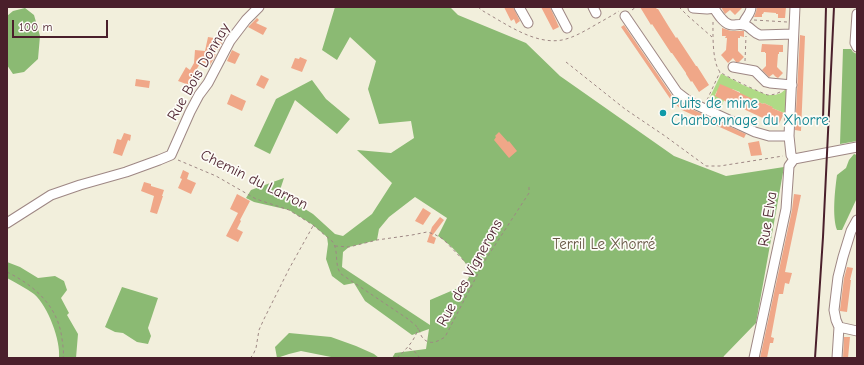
<!DOCTYPE html>
<html>
<head>
<meta charset="utf-8">
<style>
	body { margin:0 }
	#map { position:relative; width:864px; height:365px; overflow:hidden; background:#f2efdc; font-family:"Comic Neue",sans-serif }
	canvas { display:block }
	.frame { position:absolute; inset:0; border:8px solid #4a1f2b; pointer-events:none }
	.scale { position:absolute; left:12px; top:20px; width:96px; height:18px; box-sizing:border-box; border:2px solid #4a1f2b; border-top:0; padding-left:5px; font-size:12px; line-height:14px; white-space:nowrap; color:#4a1f2b; -webkit-text-stroke:3px #fdfcf7; paint-order:stroke }
</style>
</head>
<body>
<div id="map">
<canvas width="864" height="365"></canvas>
<div class="frame"></div>
<div class="scale">100 m</div>
</div>
<script>
const c = document.querySelector('canvas').getContext('2d');
c.lineJoin = 'round';
function fill(path, color) { c.fillStyle = color; c.fill(path, 'evenodd'); }
function stroke(path, color, width, dash) { c.strokeStyle = color; c.lineWidth = width; c.lineCap = dash ? 'butt' : 'round'; c.setLineDash(dash || []); c.stroke(path); }
function drawText(font, color, halo, rows, align = 'center') {
  c.font = font + ' "Comic Neue",sans-serif'; c.lineWidth = 3.5; c.setLineDash([]); c.textBaseline = 'middle'; c.strokeStyle = halo; c.fillStyle = color; for (const [text, x, y, turn = 0] of rows) {
    c.save(); c.translate(x, y); c.rotate((+turn || 0) * Math.PI / 180); c.textAlign = isNaN(turn) ? turn : align; if (halo) c.strokeText(text, 0, 0); c.fillText(text, 0, 0); c.restore();
  }
}
const green = new Path2D(`
	M 721,74 L 722,74 L 743,85 L 767,95 L 775,95 L 781,93 L 786,89 L 787,90 L 786,117 L 783,115 L 784,113 L 772,108 L 772,107 L 764,103 L 763,104 L 740,94 L 740,92 L 732,89 L 732,90 L 717,91 L 715,95 L 724,100 L 722,105 L 709,99 Z`);
const forest = new Path2D(`
	M 335,7 L 450,7 L 458,15 L 526,43 L 560,76 L 674,156 L 726,176 L 784,167 L 756,323 L 724,356 L 723,358 L 392,358 L 395,353 L 426,349 L 429,329 L 412,335 L 365,301 L 354,283 L 344,285 L 332,276 L 326,259 L 328,244 L 327,237 L 313,225 L 289,210 L 254,202 L 246,198 L 251,190 L 284,178 L 279,193 L 313,214 L 335,234 L 343,236 L 372,214 L 392,183 L 357,150 L 391,153 L 414,138 L 411,121 L 379,124 L 368,89 L 376,61 L 350,37 L 337,60 L 322,50 ZM 415,197 L 447,218 L 438,236 C 450,244 465,259 471,273 L 465,285 L 430,300 L 430,325 L 342,267 L 343,252 L 349,247 L 377,240 L 379,229 L 389,217 Z
	M 25,8 L 34,15 L 40,36 L 38,59 L 24,72 L 13,74 L 7,65 L 7,16 L 13,11 Z
	M 843,49 L 851,49 L 853,52 L 857,54 L 857,141 L 840,144 Z
	M 312,80 L 326,99 L 350,119 L 337,134 L 295,100 L 270,154 L 254,146 L 276,99 Z
	M 854,154 L 857,155 L 857,198 L 842,230 L 837,230 C 832,216 835,190 837,175 L 846,168 L 849,160 Z
	M 7,262 L 20,267 L 38,278 L 55,276 L 64,281 L 67,290 L 61,298 L 69,313 L 67,315 L 78,334 L 76,358 L 59,358 C 61,341 48,306 34,294 C 26,288 16,283 7,278 Z
	M 122,287 L 158,298 L 148,328 L 151,336 L 148,344 L 137,342 L 123,333 L 115,332 L 105,327 Z
	M 289,333 L 331,337 L 356,346 L 374,354 L 379,358 L 336,358 L 301,351 L 289,354 L 277,358 L 275,347 Z`);
const building = new Path2D(`
	M 504,7 L 513,7 L 520,21 L 516,24 L 514,19 L 511,21 Z
	M 541,7 L 550,7 L 559,27 L 553,30 Z
	M 640,7 L 655,7 L 657,9 L 658,9 L 669,27 L 676,38 L 677,37 L 696,66 L 697,66 L 709,85 L 699,92 L 692,81 L 691,82 L 686,74 L 686,73 L 672,53 L 671,53 L 652,24 L 651,25 Z
	M 721,7 L 743,7 L 735,15 L 730,10 L 725,14 Z
	M 757,7 L 786,7 L 785,18 L 778,18 L 778,14 L 776,14 L 776,13 L 764,12 L 763,14 L 762,14 L 762,17 L 754,17 L 756,12 Z
	M 257,18 L 259,20 L 256,23 L 267,28 L 263,35 L 248,27 Z
	M 624,25 L 673,97 L 687,107 L 746,134 L 744,138 L 682,110 L 675,104 L 671,100 L 621,27 Z
	M 722,28 L 731,31 L 744,31 L 744,37 L 740,36 L 740,38 L 738,38 L 738,51 L 744,57 L 739,62 L 736,62 L 733,58 L 728,63 L 721,55 L 726,50 L 727,38 L 725,38 L 726,36 L 722,36 Z
	M 800,35 L 805,36 L 801,131 L 795,130 Z
	M 208,37 L 214,38 L 222,43 L 219,50 L 216,48 L 215,57 L 210,65 L 201,62 L 190,80 L 191,80 L 189,85 L 178,81 L 186,67 L 190,70 L 194,63 L 195,50 L 205,51 Z
	M 762,44 L 783,45 L 783,52 L 779,52 L 779,54 L 778,54 L 777,67 L 783,73 L 778,78 L 776,77 L 773,74 L 769,77 L 762,70 L 766,66 L 766,53 L 765,53 L 765,52 L 761,52 Z
	M 232,50 L 240,54 L 235,64 L 227,61 Z
	M 300,57 L 307,60 L 302,72 L 291,68 L 295,58 L 299,59 Z
	M 261,75 L 269,79 L 264,89 L 256,85 Z
	M 136,79 L 150,81 L 149,88 L 135,86 Z
	M 720,84 L 732,89 L 763,104 L 764,103 L 768,105 L 773,107 L 772,108 L 784,113 L 779,124 L 767,119 L 767,120 L 735,105 L 735,106 L 715,96 Z
	M 231,94 L 246,101 L 242,111 L 227,104 Z
	M 499,132 L 508,142 L 509,141 L 517,151 L 509,158 L 494,140 L 496,137 L 495,136 Z
	M 124,133 L 131,135 L 130,141 L 128,140 L 122,156 L 113,153 L 117,139 L 121,140 Z
	M 759,141 L 762,155 L 751,156 L 748,143 Z
	M 183,170 L 189,173 L 187,179 L 196,183 L 191,194 L 178,188 L 182,179 L 180,178 Z
	M 144,182 L 151,184 L 151,186 L 164,190 L 162,196 L 163,196 L 157,214 L 150,212 L 154,196 L 141,191 Z
	M 237,194 L 250,201 L 240,220 L 241,221 L 237,229 L 243,232 L 238,242 L 226,236 L 238,213 L 230,209 Z
	M 794,194 L 801,195 L 785,272 L 792,273 L 789,284 L 785,283 L 783,294 L 779,294 L 771,337 L 774,338 L 773,343 L 770,343 L 767,358 L 760,358 L 792,210 Z
	M 423,208 L 431,213 L 423,225 L 415,221 Z
	M 440,217 L 444,220 L 432,236 L 436,238 L 434,244 L 427,242 L 432,227 Z
	M 847,267 L 853,268 L 850,280 L 851,280 L 847,312 L 840,311 L 840,310 L 844,278 Z
	M 844,337 L 850,337 L 848,358 L 843,358 Z`);
const path = new Path2D(`
	M 478,7 L 483,11 C 506,24 535,45 562,40 C 572,38 581,33 590,28 C 600,22 610,17 619,11
	M 679,7 L 688,16 L 712,37
	M 632,10 L 636,7
	M 754,20 L 787,22
	M 713,22 C 713,34 712,62 720,72 C 723,75 763,94 768,95 C 773,95 776,94 780,92
	M 745,61 L 746,36
	M 566,62 L 625,109 L 665,136 L 706,166 L 720,166 L 783,156
	M 707,100 L 720,72
	M 178,160 L 216,176 L 256,199 L 289,210 L 313,225 L 333,242 C 339,253 334,265 341,274 L 408,319 C 411,322 416,325 418,328 C 420,331 420,334 422,337 C 429,346 437,342 445,337 L 484,262 L 529,193 L 529,186
	M 335,246 L 349,247 L 377,240 L 412,235 L 427,232 L 434,234 L 443,239 L 468,265 L 470,288
	M 7,272 C 35,286 58,306 62,339 C 63,346 64,352 63,358
	M 409,348 L 414,351 L 420,358
	M 250,358 L 253,355 L 256,348 L 259,330 L 264,319 L 289,269 L 313,226
	M 397,358 C 406,349 415,341 418,328`);
const minor = new Path2D(`
	M 519,7 L 528,23
	M 556,7 L 567,28
	M 593,7 L 596,13
	M 714,7 C 715,11 718,14 721,18 C 732,31 736,21 747,26 C 752,29 754,33 760,35 L 793,34
	M 693,8 L 707,9 L 715,8
	M 857,14 L 855,43 L 857,47
	M 625,16 L 677,92 L 690,102 L 755,132 L 769,136 L 789,136
	M 743,25 C 744,18 751,15 751,7
	M 733,67 L 755,71 L 766,82 L 770,83 L 792,85
	M 794,159 L 857,147
	M 7,223 L 51,195 L 80,185 L 126,172 L 159,160 L 171,155 L 190,112 L 199,95 L 208,83 L 230,41 L 246,20 L 259,7
	M 839,327 L 857,331
	M 754,358 L 786,209 L 789,166 L 794,159 L 791,155 L 789,136 L 795,7
	M 837,358 L 839,327 L 836,320 L 834,310 L 838,277 L 843,257 L 851,231 L 857,220`);
const rail = new Path2D(`
	M 823,120 L 826,7
	M 815,358 L 823,237 L 834,7`);
const markers = [
	[663,113,4,"#0f9aa8"]
];
const streetNames = [
	["Rue Bois Donnay",199,72,-60],
	["Chemin du Larron",254,180,26],
	["Rue Elva",768,219,-81],
	["Rue des Vignerons",470,273,-61]
];
const cultureNames = [
	["Puits de mine",671,104],
	["Charbonnage du Xhorre",671,121]
];
const parkNames = [
	["Terril Le Xhorré",604,245]
];
fill(green, '#afda86');
fill(forest, '#8bba73');
fill(building, '#f0a788');
stroke(minor, '#9e8784', 11);
stroke(path, '#9e8784', 1, [3, 3]);
stroke(minor, '#fff', 9);
stroke(rail, '#4a1f2b', 2);
for (const [x, y, r, color] of markers) { const dot = new Path2D(); dot.arc(x, y, r, 0, 2 * Math.PI); c.fillStyle = color; c.fill(dot); stroke(dot, '#fdfcf7', 1.5); }
drawText('15px', '#4a1f2b', '#fdfcf7', streetNames);
drawText('15px', '#0d838f', '#fdfcf7', cultureNames, 'left');
drawText('15px', '#685746', '#fdfcf7', parkNames);
</script>
</body>
</html>
